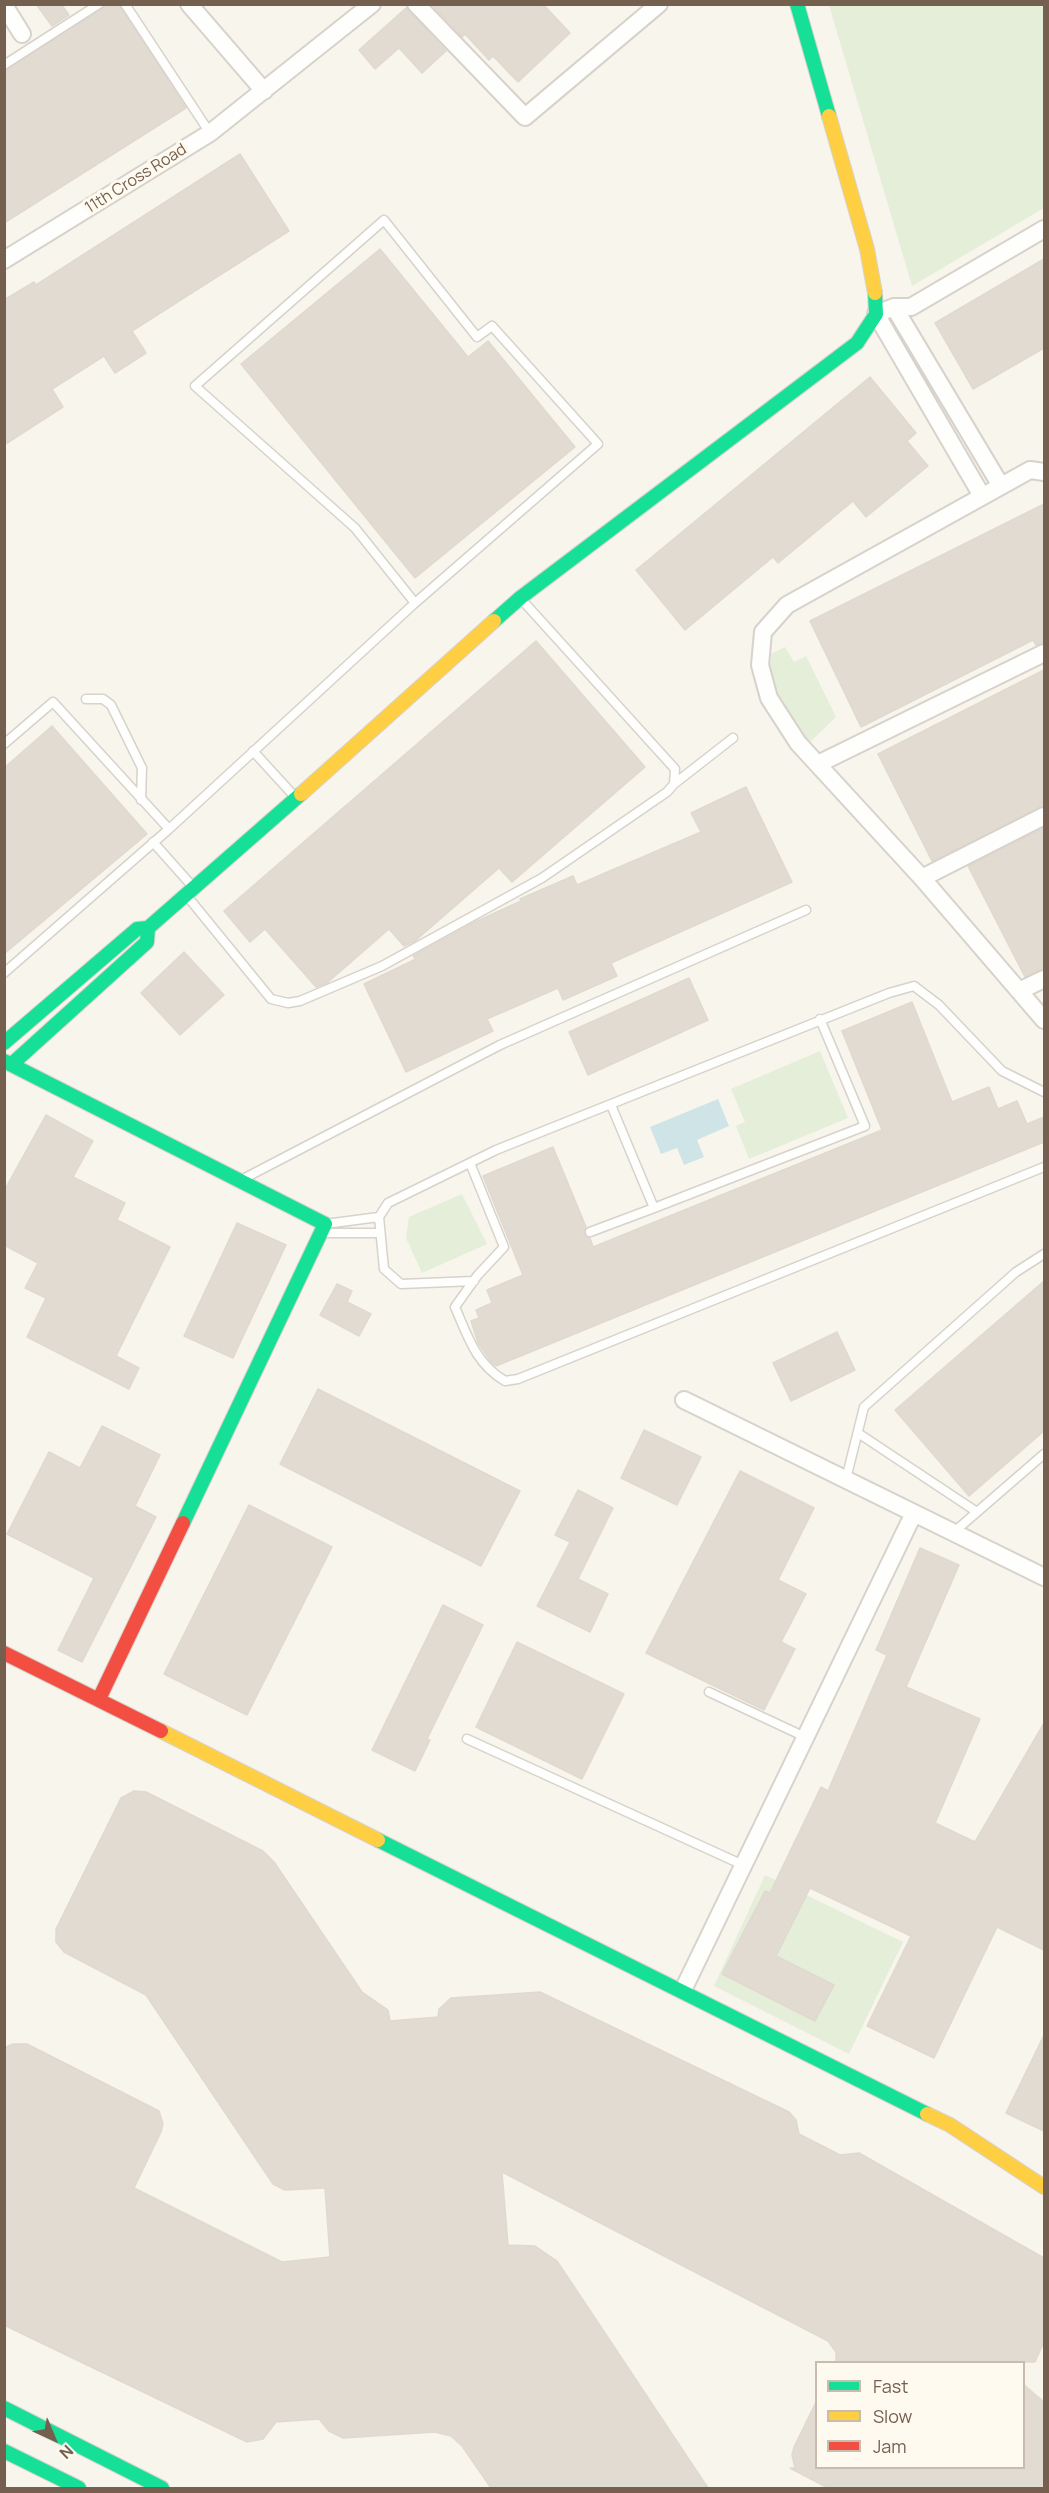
<!DOCTYPE html>
<html>
<head>
<meta charset="utf-8">
<style>
	body { margin:0 }
	#map { position:relative; width:1049px; height:2493px; overflow:hidden; background:#f8f5ed; font-family:Manrope,sans-serif }
	canvas { display:block }
	.frame { position:absolute; inset:0; border:6px solid #755f4e; pointer-events:none }
	.legend { position:absolute; left:815px; top:2361px; width:210px; height:108px; box-sizing:border-box; background:#fefaf0; border:2px solid #c7bcaf; margin:0; padding:8px 10px; list-style:none; font-size:18px; color:#755f4e }
	.legend li { display:flex; align-items:center; gap:12px; height:30px }
	.legend b { width:30px; border:2px solid #c7bcaf }
	.north { position:absolute; left:24px; top:2409px; width:60px; height:60px; -webkit-text-stroke:4px #fefaf0; paint-order:stroke; rotate:136deg; font-size:16px; font-weight:700; line-height:24px; text-align:center; color:#755f4e }
	.north::after { content:''; display:block; margin:auto; width:21px; height:27px; background:#755f4e; clip-path:polygon(50% 0,100% 100%,50% 72%,0 100%) }
</style>
</head>
<body>
<div id="map">
<canvas width="1049" height="2493"></canvas>
<div class="frame"></div>
<ul class="legend">
<li><b style="height:8px;background:#16e098"></b>Fast</li>
<li><b style="height:8px;background:#ffcf43"></b>Slow</li>
<li><b style="height:8px;background:#f24e42"></b>Jam</li>
</ul>
<div class="north">N</div>
</div>
<script>
const c = document.querySelector('canvas').getContext('2d');
c.lineJoin = 'round';
function fill(path, color) { c.fillStyle = color; c.fill(path, 'evenodd'); }
function stroke(path, color, width, dash) { c.strokeStyle = color; c.lineWidth = width; c.lineCap = dash ? 'butt' : 'round'; c.setLineDash(dash || []); c.stroke(path); }
function drawText(font, color, halo, rows, align = 'center') {
  c.font = font + ' Manrope,sans-serif'; c.lineWidth = 6; c.setLineDash([]); c.textBaseline = 'middle'; c.strokeStyle = halo; c.fillStyle = color; for (const [text, x, y, turn = 0] of rows) {
    c.save(); c.translate(x, y); c.rotate((+turn || 0) * Math.PI / 180); c.textAlign = isNaN(turn) ? turn : align; if (halo) c.strokeText(text, 0, 0); c.fillText(text, 0, 0); c.restore();
  }
}
const green = new Path2D(`
	M 829,5 L 1044,5 L 1044,208 L 912,286 Z
	M 785,647 L 794,662 L 806,656 L 836,717 L 807,745 L 769,684 L 771,654 Z
	M 820,1051 L 848,1118 L 749,1159 L 736,1126 L 745,1122 L 731,1089 Z
	M 462,1194 L 487,1244 L 422,1273 L 406,1238 L 409,1217 Z
	M 765,1875 L 903,1942 L 849,2054 L 714,1986 Z`);
const water = new Path2D(`
	M 718,1099 L 729,1126 L 697,1140 L 704,1157 L 684,1165 L 677,1148 L 661,1154 L 650,1127 Z`);
const building = new Path2D(`
	M 36,4 L 61,4 L 69,15 L 52,26 Z
	M 108,4 L 119,4 L 186,108 L 4,223 L 4,71 Z
	M 431,4 L 543,4 L 570,33 L 518,82 L 493,56 L 489,60 L 465,34 L 462,37 Z
	M 406,8 L 446,51 L 422,73 L 399,48 L 375,69 L 359,50 Z
	M 240,154 L 289,231 L 132,331 L 146,353 L 115,373 L 104,356 L 52,389 L 63,407 L 4,445 L 4,300 L 34,282 L 36,285 Z
	M 380,249 L 468,357 L 488,341 L 575,447 L 415,578 L 241,364 Z
	M 1044,259 L 1044,348 L 973,389 L 935,323 Z
	M 870,377 L 916,433 L 907,441 L 928,466 L 866,517 L 853,501 L 778,563 L 773,557 L 685,630 L 636,570 Z
	M 1044,504 L 1044,643 L 1036,645 L 1033,640 L 861,727 L 810,621 Z
	M 536,641 L 645,767 L 512,882 L 499,868 L 415,941 L 404,946 L 389,929 L 327,983 L 316,987 L 265,929 L 250,942 L 224,911 Z
	M 1044,670 L 1044,806 L 932,861 L 878,754 Z
	M 52,726 L 147,834 L 4,954 L 4,768 Z
	M 746,787 L 792,882 L 611,963 L 617,976 L 563,1000 L 558,988 L 487,1019 L 493,1031 L 406,1072 L 364,984 L 416,959 L 413,956 L 475,922 L 521,901 L 520,899 L 573,876 L 577,885 L 701,832 L 691,813 Z
	M 1044,828 L 1044,969 L 1025,977 L 968,866 Z
	M 184,952 L 224,995 L 180,1035 L 141,993 Z
	M 689,978 L 708,1020 L 588,1075 L 569,1032 Z
	M 912,1002 L 952,1102 L 989,1087 L 998,1109 L 1017,1101 L 1027,1124 L 1044,1117 L 1044,1142 L 496,1366 L 491,1362 L 478,1343 L 471,1321 L 479,1318 L 476,1310 L 492,1303 L 487,1290 L 523,1275 L 483,1176 L 553,1147 L 586,1227 L 584,1235 L 590,1238 L 593,1247 L 882,1130 L 842,1031 Z
	M 46,1115 L 93,1141 L 73,1177 L 125,1203 L 117,1220 L 170,1247 L 116,1356 L 139,1368 L 129,1389 L 27,1337 L 46,1298 L 25,1288 L 38,1263 L 4,1245 L 4,1191 Z
	M 237,1223 L 286,1245 L 233,1358 L 184,1336 Z
	M 1044,1281 L 1044,1431 L 969,1496 L 895,1410 Z
	M 337,1284 L 352,1291 L 347,1302 L 371,1314 L 359,1336 L 320,1315 Z
	M 837,1332 L 855,1370 L 791,1401 L 773,1363 Z
	M 318,1389 L 520,1491 L 481,1566 L 280,1464 Z
	M 102,1426 L 160,1455 L 135,1506 L 156,1517 L 82,1662 L 58,1650 L 94,1578 L 7,1534 L 49,1452 L 80,1468 Z
	M 644,1430 L 701,1457 L 677,1505 L 621,1478 Z
	M 740,1471 L 814,1508 L 778,1580 L 806,1594 L 781,1642 L 795,1649 L 764,1710 L 646,1653 Z
	M 578,1490 L 613,1508 L 578,1579 L 608,1594 L 590,1632 L 537,1606 L 570,1542 L 555,1535 Z
	M 249,1505 L 332,1547 L 247,1715 L 164,1674 Z
	M 920,1548 L 959,1565 L 906,1687 L 980,1719 L 935,1823 L 975,1842 L 1044,1723 L 1044,1950 L 997,1927 L 934,2058 L 867,2026 L 911,1936 L 810,1888 L 776,1956 L 834,1985 L 815,2021 L 722,1974 L 765,1891 L 770,1893 L 821,1787 L 828,1791 L 887,1655 L 876,1650 Z
	M 443,1605 L 483,1625 L 427,1739 L 430,1740 L 415,1771 L 372,1750 Z
	M 517,1642 L 624,1694 L 582,1779 L 476,1727 Z
	M 134,1791 L 146,1792 L 263,1851 L 274,1862 L 362,1992 L 388,2010 L 390,2021 L 438,2017 L 439,2009 L 451,1998 L 540,1992 L 789,2112 L 796,2120 L 799,2134 L 840,2155 L 859,2153 L 1044,2258 L 1044,2342 L 1035,2362 L 836,2362 L 836,2352 L 828,2341 L 502,2172 L 508,2245 L 535,2246 L 557,2261 L 708,2488 L 491,2488 L 462,2446 L 451,2436 L 435,2432 L 343,2438 L 329,2431 L 319,2419 L 276,2422 L 263,2439 L 247,2442 L 4,2325 L 4,2048 L 13,2044 L 27,2044 L 159,2111 L 163,2124 L 161,2132 L 134,2188 L 282,2262 L 330,2257 L 325,2188 L 285,2190 L 273,2184 L 146,1995 L 64,1952 L 56,1942 L 56,1929 L 121,1798 Z
	M 1044,2035 L 1044,2131 L 1006,2113 Z
	M 1023,2384 L 1044,2402 L 1044,2488 L 828,2488 L 790,2468 L 795,2468 L 792,2455 L 794,2447 L 816,2402 L 816,2468 L 1023,2468 Z`);
const lane = new Path2D(`
	M 125,4 L 210,133
	M 4,65 L 99,4
	M 86,699 L 103,699 L 111,705 L 142,768 L 141,800
	M 4,744 L 53,702 L 169,829 L 4,973
	M 253,751 L 295,797
	M 674,784 L 733,738
	M 169,829 L 415,603 L 598,444 L 492,326 L 477,337 L 384,220 L 195,386 L 355,528 L 415,603
	M 153,842 L 193,887
	M 187,896 L 271,999 L 288,1003 L 300,1001 L 382,966 L 542,878 L 667,792 L 674,784 L 675,769 L 522,600
	M 611,1105 L 654,1208 L 865,1126 L 820,1019
	M 470,1163 L 504,1247 L 477,1276 L 455,1307 C 468,1337 476,1364 505,1381 L 518,1379 L 1044,1167
	M 243,1179 L 500,1045 L 806,910
	M 325,1224 L 379,1217
	M 590,1232 L 654,1208
	M 323,1233 L 380,1233
	M 474,1281 L 401,1284 L 384,1269 L 379,1217 L 388,1203 L 496,1150 L 889,993 L 914,986 L 939,1005 L 1002,1071 L 1044,1092
	M 858,1433 L 977,1512
	M 846,1479 L 864,1407 L 1016,1272 L 1044,1254
	M 954,1532 L 1044,1454
	M 709,1692 L 803,1736
	M 467,1739 L 743,1865`);
const street = new Path2D(`
	M 189,4 L 264,91
	M 416,4 L 525,117 L 659,4
	M 4,5 L 22,34
	M 4,260 L 210,133 L 372,4
	M 894,307 L 1001,486
	M 1044,472 L 1030,470 L 787,605 L 763,632 L 760,665 L 769,698 L 798,743 L 922,878 L 1044,1020
	M 982,496 L 876,314 L 894,307 L 911,307 L 1044,229
	M 818,764 L 1044,653
	M 922,878 L 1044,816
	M 1019,991 L 1044,979
	M 684,1400 L 1044,1577
	M 683,1990 L 914,1513`);
const fast = new Path2D(`
	M 797,4 L 829,116
	M 494,621 L 520,598 L 857,343 L 876,314 L 875,293
	M 4,1043 L 137,929 L 148,928 L 301,794
	M 4,1061 L 325,1224 L 183,1523
	M 12,1064 L 147,942 L 148,928
	M 378,1840 L 927,2114
	M 4,2408 L 162,2488
	M 4,2451 L 79,2488`);
const slow = new Path2D(`
	M 829,116 L 867,249 L 875,293
	M 301,794 L 494,621
	M 161,1731 L 378,1840
	M 927,2114 L 950,2125 L 1044,2187`);
const jam = new Path2D(`
	M 4,1653 L 161,1731
	M 99,1699 L 183,1523`);
const streetNames = [
	["11th Cross Road",136,179,-32]
];
fill(green, '#e4eed9');
fill(water, '#cfe4e7');
fill(building, '#e2dbd2');
stroke(building, '#e1d9cf', 1.5);
stroke(lane, '#d7d2cb', 11);
stroke(street, '#d7d2cb', 20);
stroke(fast, '#d8d2cb', 16);
stroke(slow, '#d8d2cb', 16);
stroke(jam, '#d8d2cb', 16);
stroke(lane, '#fefefc', 8);
stroke(street, '#fefefc', 16);
stroke(fast, '#16e098', 14);
stroke(slow, '#ffcf43', 14);
stroke(jam, '#f24e42', 14);
drawText('16px', '#755f4e', '#fefaf0', streetNames);
</script>
</body>
</html>
